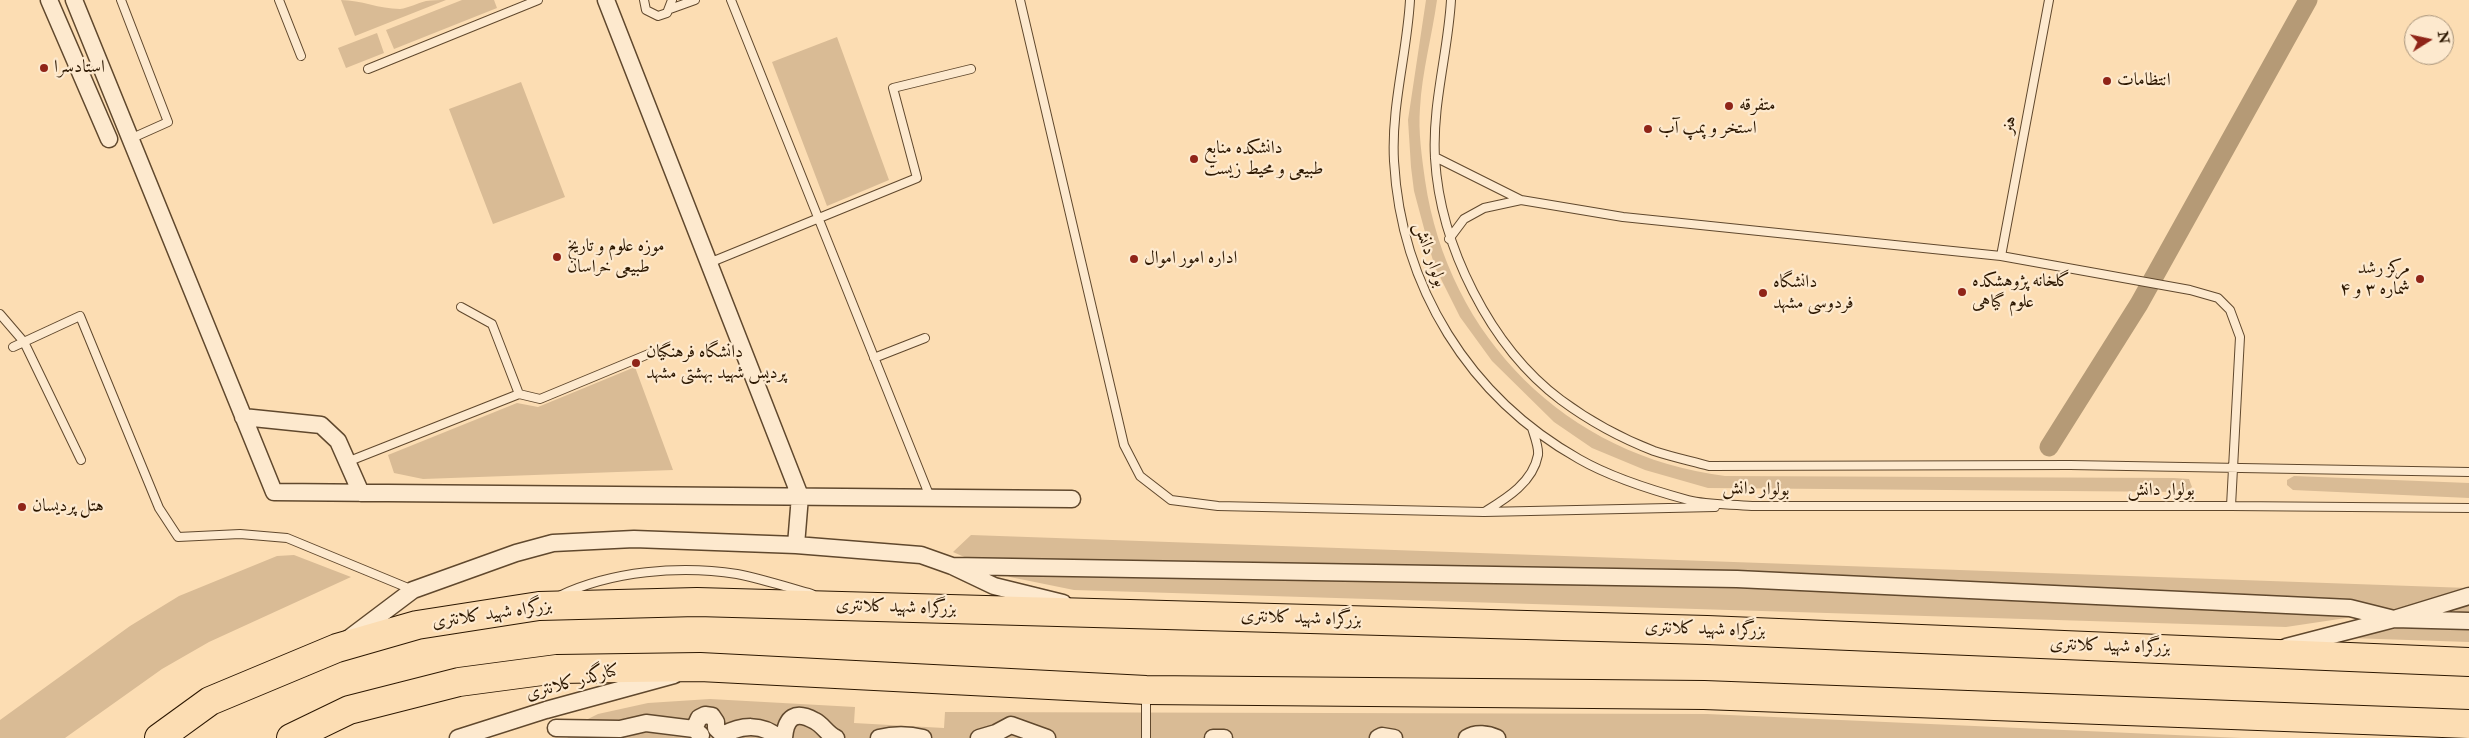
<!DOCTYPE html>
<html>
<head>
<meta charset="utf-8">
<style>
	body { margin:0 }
	#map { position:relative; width:2469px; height:738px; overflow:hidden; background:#fcddb3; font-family:"IM FELL Double Pica",serif }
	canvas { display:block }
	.north { position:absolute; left:2404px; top:15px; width:50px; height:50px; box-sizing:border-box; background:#fde9ce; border:1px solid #a9957c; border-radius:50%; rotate:80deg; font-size:14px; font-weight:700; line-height:20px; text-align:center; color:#2c1700 }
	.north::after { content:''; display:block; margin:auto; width:18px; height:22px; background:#8f2418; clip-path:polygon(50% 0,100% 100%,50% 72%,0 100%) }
</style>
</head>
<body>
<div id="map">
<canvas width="2469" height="738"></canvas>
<div class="north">N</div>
</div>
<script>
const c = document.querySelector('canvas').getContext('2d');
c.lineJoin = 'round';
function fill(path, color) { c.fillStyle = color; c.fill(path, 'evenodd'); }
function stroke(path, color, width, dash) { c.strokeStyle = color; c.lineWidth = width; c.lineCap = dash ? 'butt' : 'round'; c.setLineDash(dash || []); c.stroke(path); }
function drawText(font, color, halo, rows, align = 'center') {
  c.font = font + ' "IM FELL Double Pica",Amiri,serif'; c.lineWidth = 4.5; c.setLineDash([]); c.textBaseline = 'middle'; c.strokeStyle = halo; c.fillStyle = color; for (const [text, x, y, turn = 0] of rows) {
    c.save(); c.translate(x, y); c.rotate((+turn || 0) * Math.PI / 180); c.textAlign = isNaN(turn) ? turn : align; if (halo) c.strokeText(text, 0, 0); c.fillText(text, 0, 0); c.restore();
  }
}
const green = new Path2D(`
	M 341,0 C 361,0 379,9 400,9 C 409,8 417,3 426,1 C 432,0 439,0 446,0 L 355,36 Z
	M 462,0 L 494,0 L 497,8 L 394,49 L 386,30 Z
	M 1426,0 L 1437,0 C 1432,36 1422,72 1420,108 C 1418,132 1422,157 1425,180 C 1448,338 1567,456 1725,476 L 2174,478 L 2189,479 L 2192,487 L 2185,492 L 1708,488 L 1645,470 L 1592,448 L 1554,422 L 1492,361 L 1460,317 L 1435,267 L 1429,247 L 1414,191 L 1411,167 L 1408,120 Z
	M 377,33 L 384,53 L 346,68 L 338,48 Z
	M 837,37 L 889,180 L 827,206 L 772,62 Z
	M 521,82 L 565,197 L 493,224 L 449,109 Z
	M 635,367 L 673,470 L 423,479 L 394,473 L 388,455 L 517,403 L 538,407 Z
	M 2294,476 L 2469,483 L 2469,498 L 2293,490 L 2287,485 L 2287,480 Z
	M 971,535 L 2468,588 L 2386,612 L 2286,627 L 1074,590 L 1010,577 L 953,552 Z
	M 294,555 L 351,577 L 209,642 L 162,669 L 65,738 L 0,738 L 0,720 L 130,626 L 179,596 L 277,556 Z
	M 2469,604 L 2469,642 L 2349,638 L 2394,629 Z
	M 710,699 L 855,707 L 854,723 L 944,728 L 945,712 L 1707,714 L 2242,738 L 568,738 L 564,731 L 598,714 L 648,703 Z`);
const canal = new Path2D(`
	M 2049,447 L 2139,304 L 2308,0`);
const lane = new Path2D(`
	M 121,0 L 168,122 L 130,139
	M 279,0 L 301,56
	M 644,0 L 646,10 L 658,16 L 667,13 L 672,0
	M 731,0 L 930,497
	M 1020,0 L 1124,445 L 1140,476 L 1171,500 L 1218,506 L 1484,512 L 1715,507
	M 1410,0 C 1407,54 1391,106 1394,161 C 1401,287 1469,397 1579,459 C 1612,478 1651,490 1688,500 C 1708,505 1731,504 1752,506 L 2231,506 L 2469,508
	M 1451,0 C 1448,53 1432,104 1435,158 C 1440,245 1490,347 1561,400 C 1588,420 1623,439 1654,451 C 1672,457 1691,461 1709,466 L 2070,465 L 2469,472
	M 670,9 L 695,0
	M 368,69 L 538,0
	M 1435,157 L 1521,200 L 1623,217 L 2001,256 L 2190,290 L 2218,298 L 2230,310 L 2240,337 L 2231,506
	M 1449,239 L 1464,219 L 1484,208 L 1521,200
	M 2001,256 L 2049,0
	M 709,263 L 917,178 L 893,88 L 971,69
	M 0,314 L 24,342 L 81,460
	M 13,347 L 80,316 L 159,508 L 178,537 L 240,534 L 287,538 L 413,590
	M 874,358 L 925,338
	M 519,394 L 540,399 L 651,353
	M 347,462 L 519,394 L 492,324 L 461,307
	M 1486,511 C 1507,498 1533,482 1538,455 C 1539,447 1534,435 1532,428
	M 559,596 C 611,571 680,565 737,574 C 762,579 787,587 812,594
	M 1146,738 L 1146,695`);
const street = new Path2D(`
	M 49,0 L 109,139
	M 74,0 L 274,492 L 1072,499
	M 606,0 L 800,496 L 796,545
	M 243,417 L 321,425 L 338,441 L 361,493
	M 952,566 L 1737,579 L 2350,608 L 2394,619 L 2469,621
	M 348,639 L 413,590 L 516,553 L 553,543 L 634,539 L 796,545 L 921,555 L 952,566 L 994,586 L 1063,603
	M 2286,647 L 2394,619 L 2469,596
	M 556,728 L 620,729 L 646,723 L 694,729 L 701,735
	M 694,729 L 699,718 L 705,715 L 712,716 L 716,722 L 716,728 L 723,735 C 741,725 762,723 779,738
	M 458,738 L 546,710 L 674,675
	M 784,738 C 786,717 795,710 815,721 C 823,725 827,734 836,738
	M 879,738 C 895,734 907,734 923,738
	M 979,738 L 996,733 L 1011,725 L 1047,738
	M 1213,738 L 1224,738
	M 1378,738 L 1382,736 L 1394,738
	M 1467,738 C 1476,732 1488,734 1497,738`);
const highway = new Path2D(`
	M 159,738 L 210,701 L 337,648 L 417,625 L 539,606 L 697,602 L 1707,630 L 2469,662
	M 291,738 L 349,710 L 459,682 L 557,669 L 700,667 L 1146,690 L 1704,695 L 2469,724`);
const markers = [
	[44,68,5,"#8f2418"],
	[2107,81,5,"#8f2418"],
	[1729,106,5,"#8f2418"],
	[1648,129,5,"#8f2418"],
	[1194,159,5,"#8f2418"],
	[557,257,5,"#8f2418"],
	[1134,259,5,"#8f2418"],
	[2420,279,5,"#8f2418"],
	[1962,292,5,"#8f2418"],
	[1763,293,5,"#8f2418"],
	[636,363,5,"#8f2418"],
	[22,507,5,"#8f2418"]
];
const poiNames = [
	["استادسرا",54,68],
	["انتظامات",2117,81],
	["متفرقه",1739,106],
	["استخر و پمپ آب",1658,129],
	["دانشکده منابع",1204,149],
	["طبیعی و محیط زیست",1204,170],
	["موزه علوم و تاریخ",567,247],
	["طبیعی خراسان",567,268],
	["اداره امور اموال",1144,259],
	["مرکز رشد",2410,269,"right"],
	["شماره ۳ و ۴",2410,290,"right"],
	["گلخانه پژوهشکده",1972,282],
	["علوم گیاهی",1972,303],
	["دانشگاه",1773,283],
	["فردوسی مشهد",1773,304],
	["دانشگاه فرهنگیان",646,353],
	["پردیس شهید بهشتی مشهد",646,374],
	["هتل پردیسان",32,507]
];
const streetNames = [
	["هنر",2010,125,-79],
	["بولوار دانش",1429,255,71],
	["بولوار دانش",1756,490,2],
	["بولوار دانش",2161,491],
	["بزرگراه شهید کلانتری",896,608,2],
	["بزرگراه شهید کلانتری",492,615,-8],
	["بزرگراه شهید کلانتری",1301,619,2],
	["بزرگراه شهید کلانتری",1705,630,2],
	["بزرگراه شهید کلانتری",2110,647,2],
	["کنارگذر کلانتری",573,683,-15]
];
fill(green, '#d9bb95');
stroke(canal, '#b59a76', 19);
stroke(lane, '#60482d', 10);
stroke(street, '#60482d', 19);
stroke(highway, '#2c1700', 30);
stroke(lane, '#fde9ce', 8);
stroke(street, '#fde9ce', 16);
stroke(highway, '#fcddb3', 28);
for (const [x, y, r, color] of markers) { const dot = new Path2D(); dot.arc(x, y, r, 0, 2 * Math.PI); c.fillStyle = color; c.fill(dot); stroke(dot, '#fde9ce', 2); }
drawText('18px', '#2c1700', '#fde9ce', poiNames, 'left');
drawText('18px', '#2c1700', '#fde9ce', streetNames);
</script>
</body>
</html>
